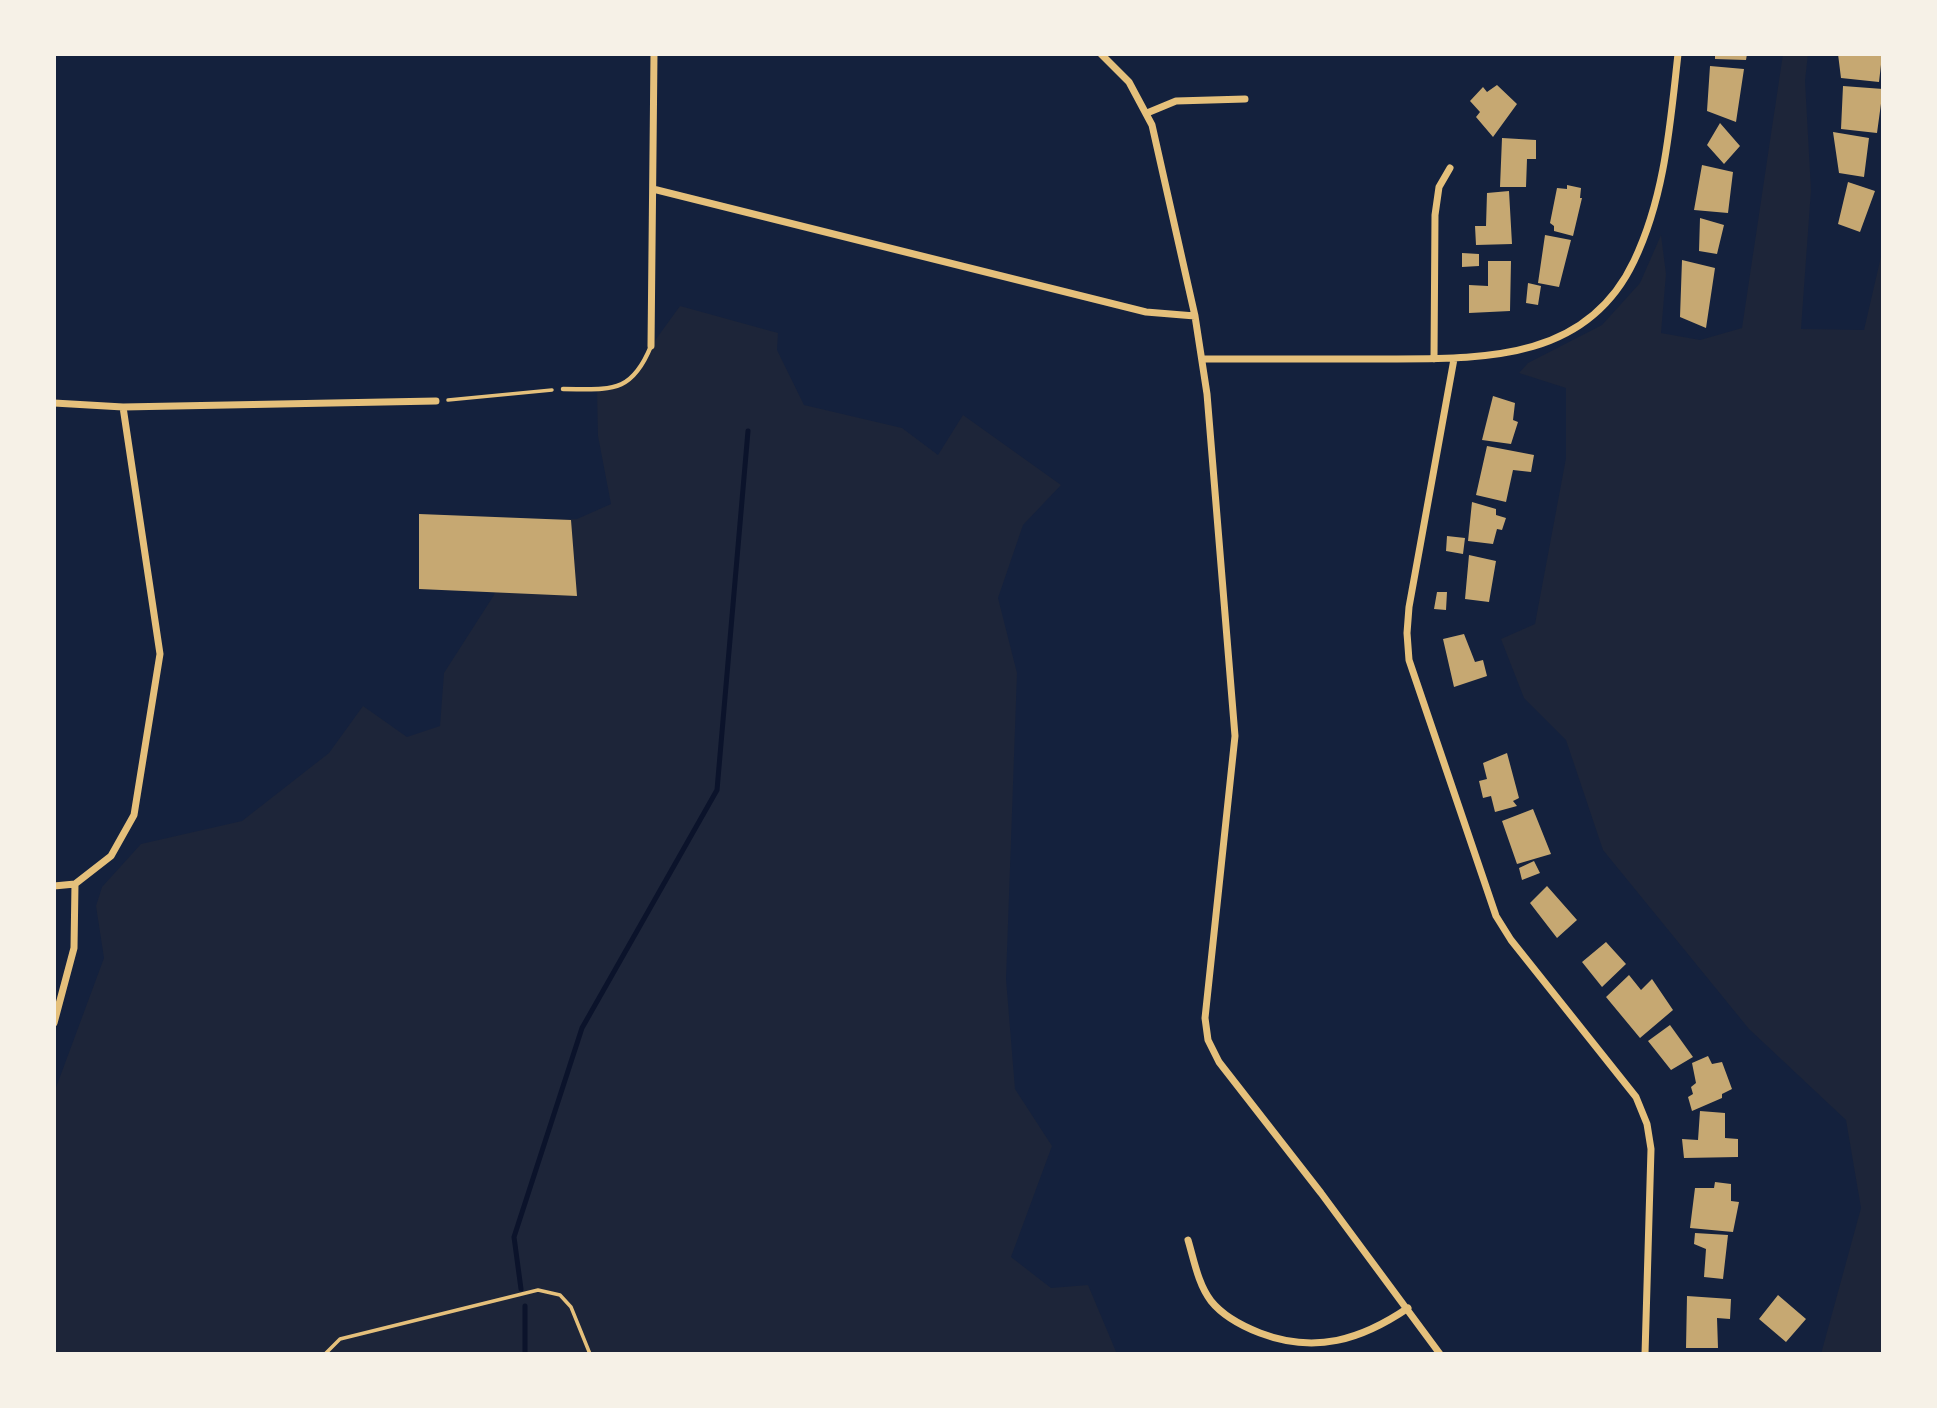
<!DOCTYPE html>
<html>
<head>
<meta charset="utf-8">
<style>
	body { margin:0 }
	#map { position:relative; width:1937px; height:1408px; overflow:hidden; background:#14213d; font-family:"Archivo Narrow",sans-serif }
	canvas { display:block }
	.frame { position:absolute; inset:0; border:56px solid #f6f1e7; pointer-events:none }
</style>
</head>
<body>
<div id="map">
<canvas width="1937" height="1408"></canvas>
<div class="frame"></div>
</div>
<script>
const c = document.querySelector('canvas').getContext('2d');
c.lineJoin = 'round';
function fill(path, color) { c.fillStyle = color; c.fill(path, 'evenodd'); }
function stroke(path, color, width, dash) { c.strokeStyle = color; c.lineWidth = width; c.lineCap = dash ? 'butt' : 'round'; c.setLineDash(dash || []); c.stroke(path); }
const green = new Path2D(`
	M 1783,54 L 1808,54 L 1805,81 L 1811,190 L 1801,329 L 1864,330 L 1883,248 L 1883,1354 L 1821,1354 L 1861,1208 L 1846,1120 L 1749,1029 L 1603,850 L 1566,740 L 1524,698 L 1501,639 L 1535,624 L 1566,458 L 1566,388 L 1519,373 L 1528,363 L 1602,325 L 1640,283 L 1661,235 L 1666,274 L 1661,333 L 1700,340 L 1742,328 Z
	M 680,306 L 778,333 L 777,350 L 804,405 L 902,428 L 938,455 L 963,415 L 1061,485 L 1023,525 L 998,598 L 1017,673 L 1006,979 L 1015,1089 L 1052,1146 L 1011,1257 L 1051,1288 L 1088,1285 L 1117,1354 L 54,1354 L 54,1093 L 104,958 L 96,906 L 102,887 L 141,844 L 242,821 L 329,753 L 363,706 L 407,737 L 440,726 L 444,673 L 494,595 L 508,520 L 577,519 L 611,504 L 598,436 L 597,389 L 631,381 L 641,370 L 651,346 Z`);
const stream = new Path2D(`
	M 521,1289 L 514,1237 L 582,1028 L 717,790 L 748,431
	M 525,1306 L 525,1354`);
const building = new Path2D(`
	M 1715,54 L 1747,54 L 1746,60 L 1715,59 Z
	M 1838,54 L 1882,56 L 1879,82 L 1841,78 Z
	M 1710,66 L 1744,69 L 1736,122 L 1707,111 Z
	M 1497,85 L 1517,104 L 1493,137 L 1476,117 L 1480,112 L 1470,101 L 1483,87 L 1487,92 Z
	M 1843,86 L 1883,89 L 1877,133 L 1841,129 Z
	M 1720,123 L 1740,146 L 1724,164 L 1707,145 Z
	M 1833,132 L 1869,138 L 1864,177 L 1839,173 Z
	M 1502,138 L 1536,140 L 1536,159 L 1527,159 L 1526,187 L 1500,187 Z
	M 1702,165 L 1733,172 L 1728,213 L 1694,210 Z
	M 1848,182 L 1875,191 L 1860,232 L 1838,224 Z
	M 1567,185 L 1581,188 L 1580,198 L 1582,198 L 1573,236 L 1554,231 L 1554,226 L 1550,223 L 1557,188 L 1567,189 Z
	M 1509,191 L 1512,244 L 1476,245 L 1475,226 L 1486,226 L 1487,193 Z
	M 1700,218 L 1724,225 L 1717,254 L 1699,251 Z
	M 1545,235 L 1571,240 L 1559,287 L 1538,283 Z
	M 1462,253 L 1479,254 L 1479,266 L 1462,267 Z
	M 1682,260 L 1715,268 L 1706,328 L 1680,317 Z
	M 1488,261 L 1511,261 L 1510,311 L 1469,313 L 1469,285 L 1488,286 Z
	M 1528,283 L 1541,286 L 1538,305 L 1526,303 Z
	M 1493,396 L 1515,403 L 1513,420 L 1518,422 L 1511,444 L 1482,440 Z
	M 1487,446 L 1534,455 L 1531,472 L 1513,470 L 1506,502 L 1476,495 Z
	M 1472,502 L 1496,509 L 1496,515 L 1506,518 L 1502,530 L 1497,529 L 1493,544 L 1468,541 Z
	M 419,514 L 571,520 L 577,596 L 419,589 Z
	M 1447,536 L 1465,538 L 1463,554 L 1446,551 Z
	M 1469,555 L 1496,561 L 1489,602 L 1465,599 Z
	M 1437,592 L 1447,592 L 1446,610 L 1434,609 Z
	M 1464,634 L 1475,662 L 1483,660 L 1487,676 L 1454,687 L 1443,639 Z
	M 1507,753 L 1519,798 L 1513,801 L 1517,806 L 1495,812 L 1491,796 L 1483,798 L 1479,781 L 1487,779 L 1483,763 Z
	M 1533,809 L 1551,854 L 1517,864 L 1502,821 Z
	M 1534,861 L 1540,873 L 1522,880 L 1519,868 Z
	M 1547,886 L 1577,920 L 1557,938 L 1530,903 Z
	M 1606,942 L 1626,964 L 1602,987 L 1582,962 Z
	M 1629,975 L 1641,990 L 1652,979 L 1673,1010 L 1640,1038 L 1606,997 Z
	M 1670,1025 L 1693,1057 L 1671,1070 L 1648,1041 Z
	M 1708,1056 L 1712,1064 L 1722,1062 L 1732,1089 L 1722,1094 L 1722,1098 L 1692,1111 L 1688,1097 L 1693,1094 L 1691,1087 L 1696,1083 L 1692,1063 Z
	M 1700,1111 L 1725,1113 L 1725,1138 L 1738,1139 L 1738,1157 L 1684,1158 L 1682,1139 L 1698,1140 Z
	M 1715,1182 L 1731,1184 L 1731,1201 L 1739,1202 L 1733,1232 L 1690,1228 L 1695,1188 L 1714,1188 Z
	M 1695,1233 L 1728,1235 L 1723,1279 L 1704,1277 L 1706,1249 L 1694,1244 Z
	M 1778,1295 L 1806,1319 L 1786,1342 L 1759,1319 Z
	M 1687,1296 L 1731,1299 L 1730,1319 L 1717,1318 L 1718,1348 L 1686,1348 Z`);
const path = new Path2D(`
	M 448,400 L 552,390
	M 325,1354 L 340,1339 L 538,1290 L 560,1295 L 571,1307 L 590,1354`);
const service = new Path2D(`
	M 563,389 C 610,389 631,395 651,346`);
const minor = new Path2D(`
	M 1101,54 L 1129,82 L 1152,125 L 1195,316 L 1207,394 L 1235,736 L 1205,1018 L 1208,1040 L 1219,1062 L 1321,1193 L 1440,1354
	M 1147,113 L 1176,101 L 1245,99
	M 653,189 L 1146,312 L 1195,316
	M 651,346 L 654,54
	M 1203,359 C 1260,359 1316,359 1373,359 C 1472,358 1584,367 1634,261 C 1665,196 1670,125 1678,54
	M 1434,359 L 1435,215 L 1439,187 L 1450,168
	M 1454,359 L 1409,607 L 1407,633 L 1409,660 L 1496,916 L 1511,940 L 1636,1097 L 1647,1124 L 1651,1149 L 1645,1354
	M 54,403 L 123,407 L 436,401
	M 54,886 L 75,884
	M 54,1023 L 74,948 L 75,884 L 111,856 L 134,815 L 160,654 L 123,407
	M 1188,1240 C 1194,1260 1198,1284 1211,1301 C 1223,1316 1242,1326 1260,1333 C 1315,1354 1361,1340 1408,1308`);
fill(green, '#1d2539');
stroke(stream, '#0b132b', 5);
fill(building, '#c6a872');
stroke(path, '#e5c07b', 3.5);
stroke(service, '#e5c07b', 4.5);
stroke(minor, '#e5c07b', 7);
</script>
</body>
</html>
